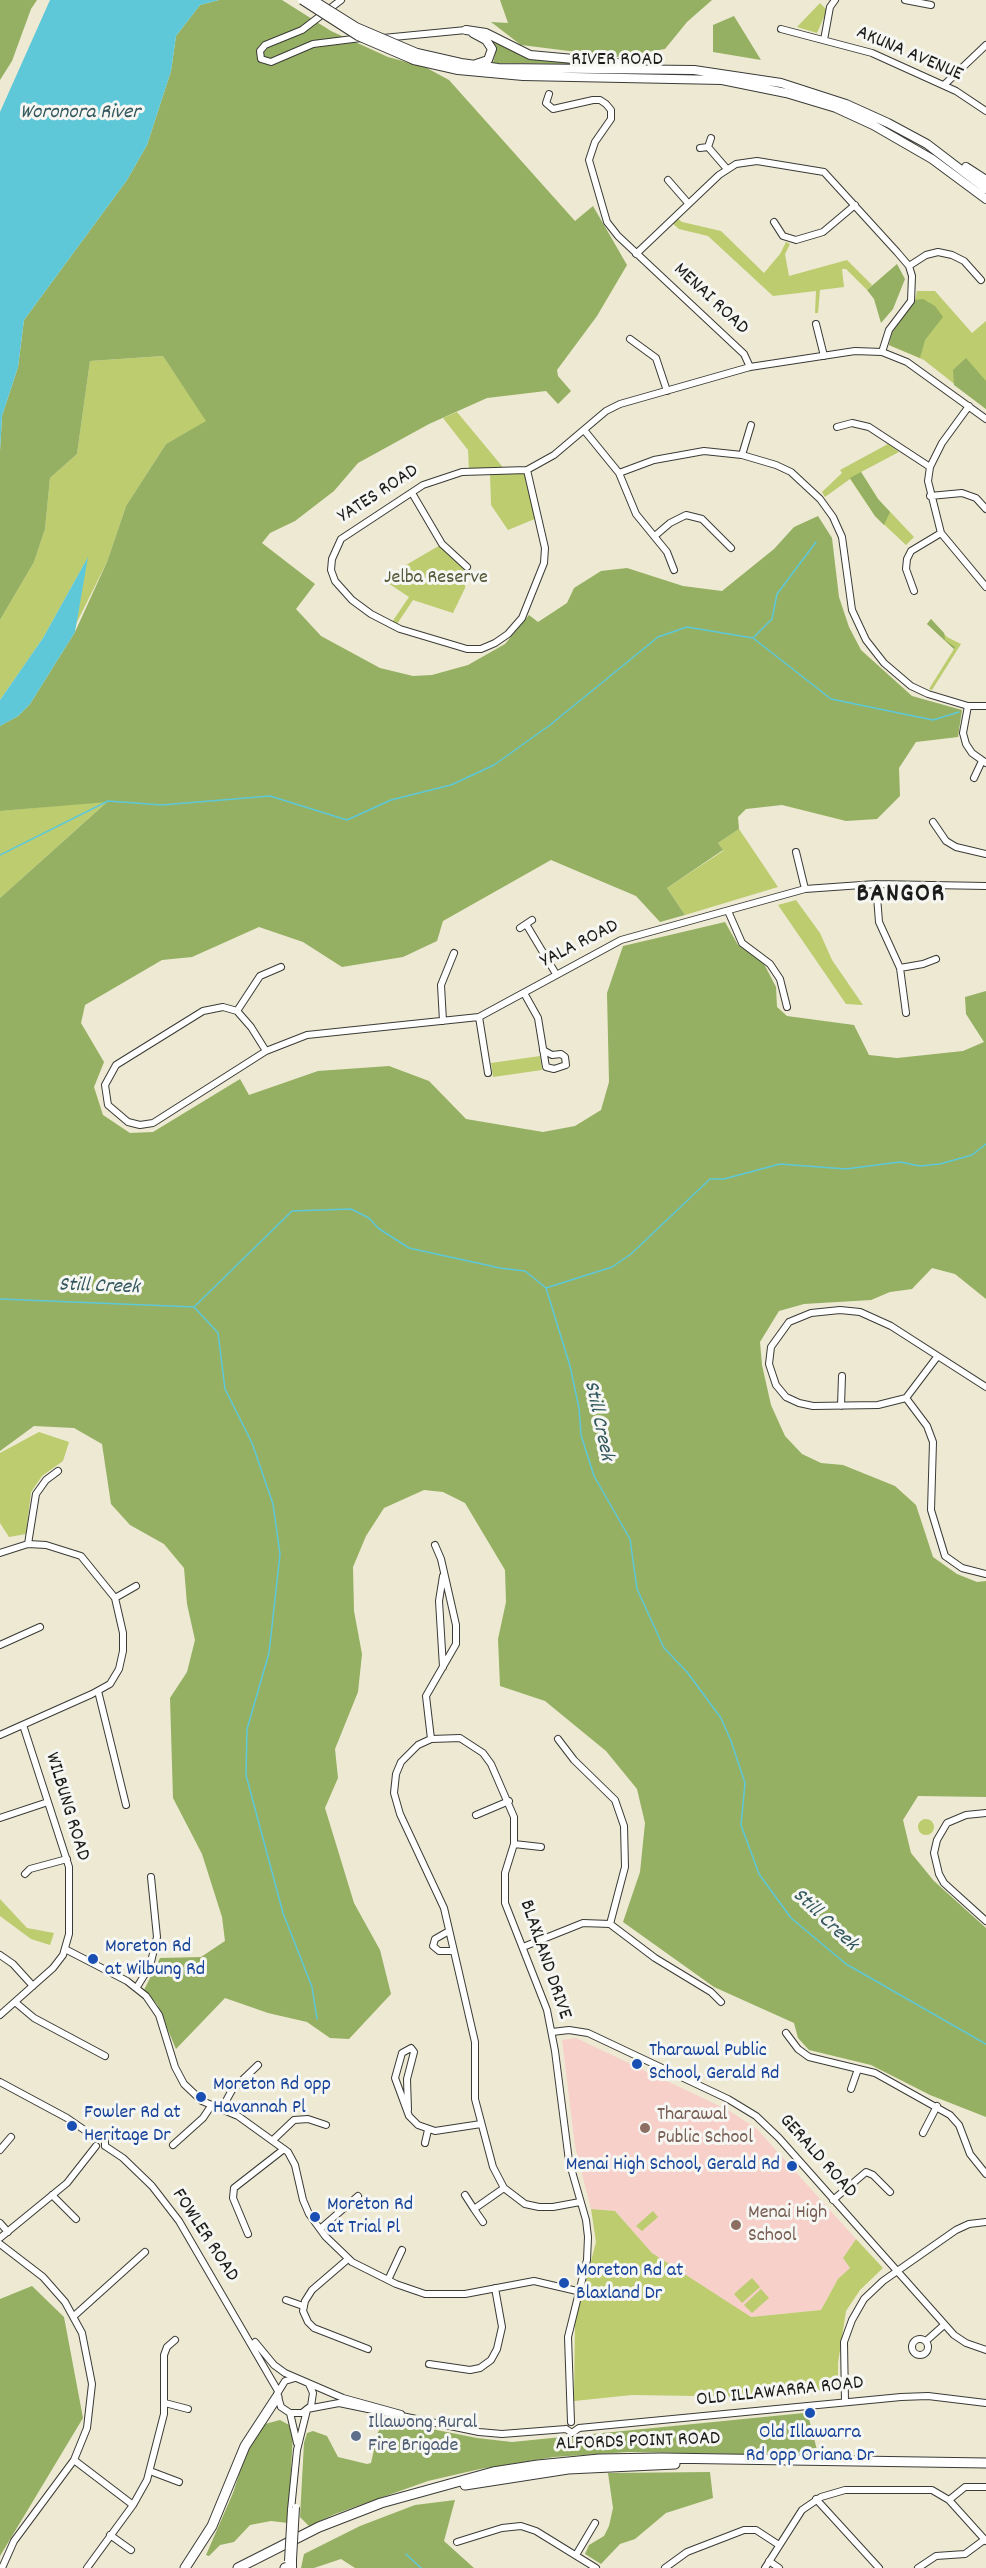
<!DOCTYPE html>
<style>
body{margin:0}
canvas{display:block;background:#ede9d2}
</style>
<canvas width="986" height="2568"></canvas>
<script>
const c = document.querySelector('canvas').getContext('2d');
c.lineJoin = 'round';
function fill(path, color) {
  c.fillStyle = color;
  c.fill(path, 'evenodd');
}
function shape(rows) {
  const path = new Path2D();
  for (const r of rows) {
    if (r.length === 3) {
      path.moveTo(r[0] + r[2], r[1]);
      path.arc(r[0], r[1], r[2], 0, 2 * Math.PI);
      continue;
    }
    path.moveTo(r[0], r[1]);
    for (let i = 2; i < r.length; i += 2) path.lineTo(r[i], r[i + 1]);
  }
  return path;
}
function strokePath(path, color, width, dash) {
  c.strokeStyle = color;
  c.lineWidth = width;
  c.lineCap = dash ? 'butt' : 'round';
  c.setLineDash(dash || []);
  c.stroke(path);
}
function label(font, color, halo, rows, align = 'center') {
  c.font = font + ' Dekko,sans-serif';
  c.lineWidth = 6;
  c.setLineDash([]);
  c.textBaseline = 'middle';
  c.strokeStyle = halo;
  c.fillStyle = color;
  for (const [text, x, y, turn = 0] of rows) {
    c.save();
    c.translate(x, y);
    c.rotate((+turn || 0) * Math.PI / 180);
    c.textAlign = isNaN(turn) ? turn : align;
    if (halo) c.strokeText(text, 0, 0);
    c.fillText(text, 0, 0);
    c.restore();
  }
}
fill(shape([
 [576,2038,728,2110,757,2129,856,2239,843,2258,850,2268,838,2279,821,2310,750,2317,652,2253,615,2211,591,2209,575,2146,562,2040]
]), '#f7d0c9');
fill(shape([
 [820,3,827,10,817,33,797,27],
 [677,218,682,222,721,231,764,273,780,254,786,242,790,244,785,254,789,276,847,260,872,285,867,290,846,269,842,269,844,287,820,290,818,313,815,313,816,291,773,296,708,236,679,229,672,223],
 [917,291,935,291,972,333,986,321,986,409,924,360,889,345,892,333,915,300],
 [163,356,207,421,166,444,126,506,107,562,76,624,87,559,43,638,0,700,0,620,34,562,45,529,50,478,77,454,90,361],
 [457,412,506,471,527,470,537,518,508,530,491,505,490,472,469,471,468,450,443,418],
 [888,444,899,452,861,472,878,499,914,537,906,545,875,516,850,479,825,497,822,492,842,473,840,470],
 [442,544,467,567,465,588,453,613,413,600,395,627,390,625,409,597,382,579],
 [931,619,947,637,961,644,932,690,929,689,954,649,927,624],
 [108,801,0,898,0,811],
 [739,829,778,887,685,915,667,888,723,851,718,843],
 [796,900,820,933,832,960,863,1005,846,1004,778,905],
 [540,1056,542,1070,493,1077,491,1063],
 [39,1432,69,1442,63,1461,42,1476,31,1492,26,1534,9,1537,0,1523,0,1453],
 [926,1827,8],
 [0,1899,27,1928,54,1933,50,1945,31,1939,0,1916],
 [591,2209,615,2211,652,2253,751,2317,821,2310,838,2279,850,2268,843,2258,856,2239,883,2268,860,2290,846,2311,838,2363,838,2388,759,2397,632,2395,574,2401,575,2323,596,2242],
 [653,2211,658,2217,642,2231,636,2226],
 [752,2278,760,2287,742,2303,734,2294],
 [761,2289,769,2298,752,2313,744,2305]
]), '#bccc6f');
fill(shape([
 [0,0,37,0,31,9,12,61,0,80],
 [219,0,282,0,331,31,388,57,425,67,449,80,575,221,593,206,627,265,597,316,557,370,558,376,571,391,558,404,546,391,487,398,429,424,358,463,334,491,295,521,270,533,262,543,315,584,296,609,321,636,380,668,413,676,432,675,468,665,505,644,529,615,538,622,567,603,574,588,601,571,627,568,683,586,722,591,774,549,794,527,818,516,832,538,839,597,849,627,861,650,912,696,962,710,958,737,916,742,899,768,900,796,877,819,846,821,782,805,746,809,738,817,739,829,718,843,723,850,667,888,685,915,660,922,636,896,551,860,443,921,437,941,403,957,342,967,303,942,259,927,192,957,162,960,85,1005,81,1023,104,1062,94,1087,103,1115,130,1133,153,1132,240,1079,249,1095,318,1071,389,1066,429,1081,466,1119,543,1132,575,1126,601,1110,609,1082,607,993,623,946,725,922,738,945,763,962,776,987,777,1007,787,1016,854,1025,869,1055,897,1058,963,1051,984,1042,966,1014,965,997,986,991,986,1299,955,1274,932,1268,912,1289,890,1292,871,1300,804,1304,779,1311,760,1342,762,1365,771,1405,785,1436,802,1454,821,1463,843,1465,895,1486,916,1505,933,1557,957,1574,977,1582,986,1581,986,1797,918,1796,903,1820,911,1853,934,1881,986,1928,986,2117,930,2095,871,2065,809,2050,798,2038,794,2023,714,1987,623,1922,640,1872,645,1823,637,1789,606,1751,545,1701,500,1686,498,1639,506,1602,505,1570,465,1503,443,1492,424,1490,384,1508,366,1536,353,1567,354,1611,362,1654,358,1692,335,1749,338,1778,325,1808,354,1903,380,1950,391,1994,349,2039,330,2038,307,2022,268,2013,225,1998,176,2049,157,2004,144,1990,160,1958,201,1957,225,1941,222,1917,202,1854,173,1798,170,1698,187,1672,195,1640,187,1604,184,1568,164,1544,130,1525,111,1504,102,1444,74,1428,34,1426,0,1451,0,898,107,802,0,811,0,726,18,716,30,704,75,632,107,562,126,506,166,444,206,421,163,356,90,361,77,454,50,478,45,529,34,562,0,620,0,451,2,416,18,367,24,320,127,180,147,145,171,71,176,36,200,5],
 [500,0,712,0,687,22,665,49,617,57,521,45,491,22,508,23],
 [734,16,761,60,713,52,713,25],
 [491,40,514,52,573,64,493,63,496,51],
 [897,264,905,279,893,309,881,323,874,299,867,290],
 [923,299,935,306,943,317,925,340,920,358,889,345,892,333,915,300],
 [966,358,986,381,986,409,954,385,953,370],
 [861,472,878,499,890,512,884,525,875,516,850,478],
 [931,619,944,633,945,640,955,647,954,649,927,624],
 [32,2286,64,2317,83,2418,0,2556,0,2299],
 [804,2413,808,2415,817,2450,844,2453,845,2456,628,2452,554,2457,480,2469,428,2481,335,2514,309,2526,300,2517,304,2443,307,2433,313,2431,327,2436,338,2457,367,2464,371,2463,378,2432,386,2420,477,2438,512,2442],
 [280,2420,291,2426,293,2435,288,2523,271,2521,250,2525,234,2542,220,2545,209,2556,206,2555,233,2493,249,2444,265,2424],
 [710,2472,713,2498,666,2513,635,2539,620,2544,601,2564,585,2554,589,2545,604,2536,609,2526,613,2508,608,2473],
 [455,2500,444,2541,474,2568,355,2568,341,2559,314,2568,301,2568,304,2554,360,2526,415,2505]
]), '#95b062');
fill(shape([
 [50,0,219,0,200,5,176,36,171,71,147,145,127,180,24,320,18,367,2,416,0,451,0,112],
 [88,557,75,632,30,704,18,716,0,726,0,700,43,638]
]), '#5ec8d9');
strokePath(shape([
 [754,637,772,619,777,594,816,542],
 [0,855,108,801,162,805,270,796,347,820,391,800,451,785,494,765,550,725,658,637,687,627,753,638,831,699,933,720,959,712],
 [546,1288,612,1267,631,1254,710,1179,724,1179,780,1164,846,1169,900,1162,920,1166,940,1164,972,1155,986,1144],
 [0,1299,194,1307,292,1211,351,1209,369,1218,378,1228,409,1248,500,1268,525,1271,546,1288,570,1366,579,1408,581,1435,594,1476,630,1539,637,1589,664,1648,687,1672,721,1718,731,1741,745,1783,741,1825,759,1874,791,1918,846,1964,986,2044],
 [195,1308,218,1333,225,1389,252,1443,273,1504,280,1554,269,1653,247,1729,246,1775,283,1913,312,1987,317,2019],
 [406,2554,421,2568]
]), '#5ec8d9', 1.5);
const minor = shape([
 [341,0,302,30,265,45,260,51,261,59,271,62,313,44,361,38],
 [905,0,931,5],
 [781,29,872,53,956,91,986,111],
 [383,38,466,30],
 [824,40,830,7,835,0],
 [944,85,986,45],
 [549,94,546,103,553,109,593,100,600,100,606,104,611,110,611,119,595,142,589,160,607,222,618,236,744,354,750,367],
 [708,147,727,169],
 [700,148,708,147,711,138],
 [668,180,688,203],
 [774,222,783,236,796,240,823,232,855,205],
 [636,254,719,175,736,164,757,161,824,172,897,252,909,266,912,276,911,301,889,330,882,352],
 [909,266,926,255,938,252,952,255,964,261,981,280],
 [816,324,824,356],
 [630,339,656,358,667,391],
 [969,406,942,443,930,467,928,481,941,533,986,587],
 [837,427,852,423,869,427,930,467],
 [584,430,619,473,636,514,667,552,674,570],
 [742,455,751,425],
 [527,470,545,548,544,563,522,618,508,634,495,643,481,649,467,649,400,629,371,614,352,600,335,581,331,570,332,559,341,539,423,485,462,472,527,470,554,455,606,411,620,404,750,367,855,351,882,352,907,362,986,419],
 [619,473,654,460,704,451,742,455,776,465,791,472,820,499,833,517,842,537,852,610,866,640,884,663,911,686,928,694,968,706,986,706],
 [412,493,442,544,467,567],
 [930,496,962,493,976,498,986,509],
 [656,535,670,523,686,515,702,519,731,548],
 [914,591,906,569,907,559,911,551,941,533],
 [968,706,963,733,966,744,972,753,986,763],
 [974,778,982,761],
 [933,822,946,841,956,847,986,854],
 [796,852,805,889],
 [876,884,879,922,900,968,906,1013],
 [728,911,742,943,770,964,780,979,787,1007],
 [526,924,556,974],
 [520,928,532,920],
 [900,968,923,964,936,959],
 [524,993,538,1018,546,1067,554,1069,566,1065,565,1057,561,1054,552,1055,543,1050],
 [237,1011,260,976,281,967],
 [479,1017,488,1073],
 [443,1021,441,985,454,953],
 [266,1051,251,1027,237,1011,223,1007,203,1011,116,1065,105,1085,108,1105,128,1122,140,1125,153,1123,266,1051,307,1035,479,1017,621,940,805,889,876,884,986,886],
 [937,1357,906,1398,878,1405,813,1406,799,1403,786,1397,776,1385,769,1364,771,1347,789,1322,811,1313,840,1310,860,1312,891,1326,986,1387],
 [906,1398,927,1426,933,1442,931,1510,945,1556,962,1568,986,1574],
 [841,1406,842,1376],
 [28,1544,36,1494,46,1480,58,1471],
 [0,1553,28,1544,46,1545,81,1556,115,1598,123,1633,123,1651,119,1669,110,1684,92,1694,0,1735],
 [115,1598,136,1586],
 [0,1645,40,1627],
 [443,1667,439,1601,443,1576],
 [98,1691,126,1805],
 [431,1739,426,1696,456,1644,456,1625,441,1559,435,1545],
 [558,1739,574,1760,615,1800,624,1826,625,1867,610,1924],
 [986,1813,966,1815,947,1823,937,1840,934,1853,939,1874,944,1883,986,1921],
 [476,1815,509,1801],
 [0,1818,48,1802],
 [514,1844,541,1847],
 [25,1874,30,1869,67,1859],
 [449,1931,435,1939,433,1946,439,1951,454,1951],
 [523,1947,583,1923,610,1924,655,1958,711,1992,721,2002],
 [65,1949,127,1981,146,1996,159,2015,175,2067,184,2084,202,2101,238,2116,288,2152,295,2165,303,2200,309,2214,325,2236,352,2262,396,2284,425,2294,465,2294,534,2281,577,2291],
 [0,1955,13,1964,33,1986],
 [137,1987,150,1966,157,1937,151,1877],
 [15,2002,34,2018,105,2056],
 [0,2015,53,1968,63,1955,69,1934,69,1867,23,1725],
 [552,2032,569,2030,588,2033,728,2099,756,2116,779,2138,954,2335,966,2343,986,2350],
 [786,2033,798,2049,809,2057,875,2073,950,2115,959,2125,970,2154,986,2174],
 [0,2082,67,2118,96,2138],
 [851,2089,858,2069],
 [221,2110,232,2090,258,2065],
 [408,2110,407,2079,414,2052,411,2048,402,2053,395,2078,409,2116,418,2125,435,2131,481,2124],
 [923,2133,937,2106],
 [96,2138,105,2139,105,2146],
 [273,2140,294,2120,308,2119,326,2125],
 [425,2143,428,2130],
 [173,2145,203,2118,211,2106],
 [105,2146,123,2158,152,2186,179,2221,278,2391],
 [0,2150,11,2137],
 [52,2195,76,2219],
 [465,2195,474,2209],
 [833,2200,866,2172,873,2175,890,2192],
 [483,2222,474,2209,504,2188],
 [0,2223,8,2232],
 [320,2229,358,2196],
 [248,2234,233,2198,234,2188,284,2149],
 [0,2238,67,2183,96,2146],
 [0,2244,43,2277,65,2302,82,2333,92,2384,87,2428,74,2460,14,2541,2,2568],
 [348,2259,312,2290,305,2301,303,2311,308,2322,314,2328,368,2349],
 [388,2280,402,2250],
 [286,2300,303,2306],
 [74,2316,145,2252],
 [920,2347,8],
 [926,2341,944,2325],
 [255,2342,274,2365,285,2373,343,2398,401,2414],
 [429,2364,470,2370,480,2368,491,2360,497,2349,502,2327,495,2288],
 [295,2378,285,2381,277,2394,281,2407,290,2413,302,2413,311,2406,313,2393,309,2384],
 [845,2402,844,2342,852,2320,864,2299,883,2281,956,2230,969,2224,986,2222],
 [165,2403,188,2409],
 [307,2409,339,2403,479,2432,502,2434,566,2429],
 [290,2413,297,2443],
 [571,2422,568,2337,587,2260,588,2237,586,2220,569,2161,555,2051,547,2010,505,1903,505,1873,514,1844,514,1817,491,1764,483,1753,460,1738,431,1739,418,1745,401,1762,396,1774,394,1793,400,1814,444,1908,475,2042,475,2099,493,2167,504,2188,525,2204,539,2207,553,2207,580,2202],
 [566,2429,572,2433,579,2428,901,2397,928,2396,986,2403],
 [74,2460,133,2505],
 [150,2471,179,2482],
 [816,2499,879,2568],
 [949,2500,965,2487,986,2487],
 [291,2510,297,2450,307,2410],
 [110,2535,131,2550],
 [457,2542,502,2528,521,2526,536,2531,596,2568],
 [576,2555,595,2523],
 [769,2561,779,2568],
 [87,2568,133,2505,147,2480,164,2414,164,2355,167,2347,175,2340],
 [293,2568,293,2559],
 [665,2568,687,2552,744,2530,756,2530,779,2545],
 [765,2568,802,2510,821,2497,845,2490,932,2490,949,2500,986,2541],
 [918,2568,936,2556,965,2554,984,2540]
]);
const major = shape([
 [466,30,486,33,530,55,639,65],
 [473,33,486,40,492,49,488,60,476,64],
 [417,53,461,63,498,68,694,70,781,83,846,104,888,123,927,144,986,189],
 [414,60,458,70,523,76,722,80,786,93,836,108,873,125,932,159,986,199],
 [966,167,986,180]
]);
const highway = shape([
 [465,2485,568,2469,675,2464],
 [185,2568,212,2526,245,2446,277,2397],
 [238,2568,319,2527,381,2503,493,2472,538,2465,599,2459,662,2458,986,2463],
 [285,2568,288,2567]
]);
strokePath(minor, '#3b3b37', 8);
strokePath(major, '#3b3b37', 10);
strokePath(highway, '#3b3b37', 11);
strokePath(minor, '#fff', 6);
strokePath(major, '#fff', 8);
strokePath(highway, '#fff', 9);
const minorBridge = shape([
 [293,2559,296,2507],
 [288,2561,291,2510]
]);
const majorBridge = shape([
 [302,0,358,36,414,60],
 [313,0,356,27,417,53]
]);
strokePath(minorBridge, '#3b3b37', 8, []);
strokePath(majorBridge, '#3b3b37', 10, []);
strokePath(minorBridge, '#fff', 6);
strokePath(majorBridge, '#fff', 8);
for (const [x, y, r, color] of [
 [93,1959,6,"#1a4fb4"],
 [637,2064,6,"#1a4fb4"],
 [201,2097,6,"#1a4fb4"],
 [72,2126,6,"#1a4fb4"],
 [645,2128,6,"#8d6e63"],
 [792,2166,6,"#1a4fb4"],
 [315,2217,6,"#1a4fb4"],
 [736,2225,6,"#8d6e63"],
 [564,2283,6,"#1a4fb4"],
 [810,2413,6,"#1a4fb4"],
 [356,2436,6,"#5c6f8a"]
]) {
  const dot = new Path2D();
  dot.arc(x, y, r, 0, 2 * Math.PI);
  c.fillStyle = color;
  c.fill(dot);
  strokePath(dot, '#f6f6f2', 2);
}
label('20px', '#1c1c1c', '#f6f6f2', [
 ["AKUNA AVENUE",909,55,23],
 ["RIVER ROAD",617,61],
 ["MENAI ROAD",710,300,43],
 ["YATES ROAD",379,495,-33],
 ["YALA ROAD",580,945,-27],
 ["WILBUNG ROAD",66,1807,73],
 ["BLAXLAND DRIVE",544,1960,71],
 ["GERALD ROAD",817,2157,48],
 ["FOWLER ROAD",204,2236,57],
 ["OLD ILLAWARRA ROAD",780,2393,-6],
 ["ALFORDS POINT ROAD",638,2443,-2]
]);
label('20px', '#545a39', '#f6f6f2', [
 ["Jelba Reserve",436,579]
]);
label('20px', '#164399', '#f6f6f2', [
 ["Moreton Rd",105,1948],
 ["at Wilbung Rd",105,1971],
 ["Tharawal Public",649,2052],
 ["School, Gerald Rd",649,2075],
 ["Moreton Rd opp",213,2086],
 ["Havannah Pl",213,2109],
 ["Fowler Rd at",84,2114],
 ["Heritage Dr",84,2137],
 ["Menai High School, Gerald Rd",780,2166,"right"],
 ["Moreton Rd",327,2206],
 ["at Trial Pl",327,2229],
 ["Moreton Rd at",576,2272],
 ["Blaxland Dr",576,2295],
 ["Old Illawarra",810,2434,"center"],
 ["Rd opp Oriana Dr",810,2457,"center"]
], 'left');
label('20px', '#785e54', '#f6f6f2', [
 ["Tharawal",657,2116],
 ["Public School",657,2139],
 ["Menai High",748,2214],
 ["School",748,2237]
], 'left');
label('20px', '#4e5e75', '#f6f6f2', [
 ["Illawong Rural",368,2424],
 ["Fire Brigade",368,2447]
], 'left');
label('italic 21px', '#33585e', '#f6f6f2', [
 ["Woronora River",80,114],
 ["Still Creek",99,1288,2],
 ["Still Creek",597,1421,78],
 ["Still Creek",824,1921,43]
]);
c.letterSpacing = '1.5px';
label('bold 26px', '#1c1c1c', '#f6f6f2', [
 ["BANGOR",901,896]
]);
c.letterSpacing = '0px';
</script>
